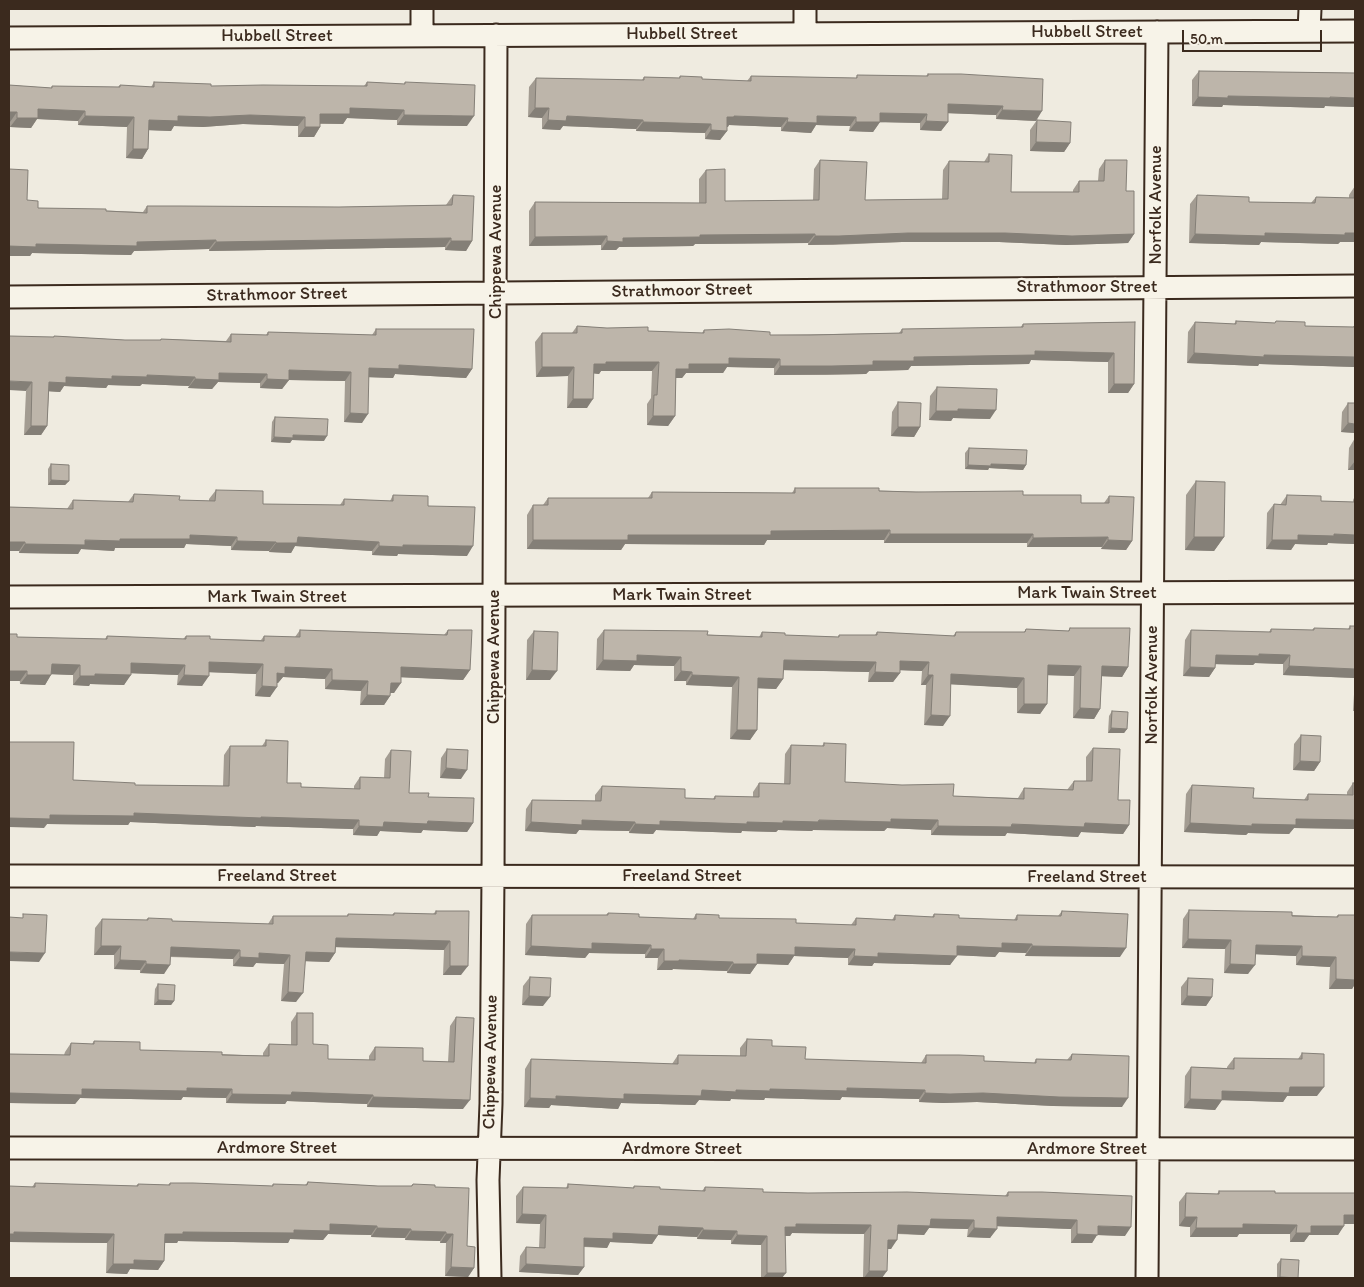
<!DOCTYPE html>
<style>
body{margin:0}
#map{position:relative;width:1364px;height:1287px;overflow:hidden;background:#efebe0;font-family:Itim,sans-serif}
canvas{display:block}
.frame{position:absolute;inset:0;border:10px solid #3b2a1e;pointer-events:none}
.scale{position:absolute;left:1182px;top:30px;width:140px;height:22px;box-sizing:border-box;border:2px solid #3b2a1e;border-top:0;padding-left:6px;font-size:15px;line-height:18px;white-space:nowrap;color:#3b2a1e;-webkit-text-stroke:4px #f7f3e8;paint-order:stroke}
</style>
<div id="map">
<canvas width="1364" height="1287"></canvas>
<div class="frame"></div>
<div class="scale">50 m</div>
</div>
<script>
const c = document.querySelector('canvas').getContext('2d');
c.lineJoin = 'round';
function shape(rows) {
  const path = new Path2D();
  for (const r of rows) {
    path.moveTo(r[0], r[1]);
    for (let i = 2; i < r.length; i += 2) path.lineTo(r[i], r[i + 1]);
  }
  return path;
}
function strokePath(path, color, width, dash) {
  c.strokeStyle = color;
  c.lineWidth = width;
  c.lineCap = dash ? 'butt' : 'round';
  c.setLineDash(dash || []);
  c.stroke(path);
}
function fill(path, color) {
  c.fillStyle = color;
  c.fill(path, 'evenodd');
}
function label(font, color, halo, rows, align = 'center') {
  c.font = font + ' Itim,sans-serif';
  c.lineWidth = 4.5;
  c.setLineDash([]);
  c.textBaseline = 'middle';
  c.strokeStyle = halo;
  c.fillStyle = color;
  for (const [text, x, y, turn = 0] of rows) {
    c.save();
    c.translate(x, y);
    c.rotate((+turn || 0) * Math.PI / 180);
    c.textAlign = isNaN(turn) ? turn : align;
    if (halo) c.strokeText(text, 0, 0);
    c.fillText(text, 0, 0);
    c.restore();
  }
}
const minor = shape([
 [422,9,422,35],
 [805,9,805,33],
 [1309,31,1310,9],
 [9,38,1355,31],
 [9,297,1355,286],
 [9,597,1355,592],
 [9,876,1355,877],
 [9,1148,1355,1149],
 [490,1278,488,1180,491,1104,493,876,496,35],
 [1147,1278,1157,32]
]);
strokePath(minor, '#3b2a1e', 25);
strokePath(minor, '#f7f3e8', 21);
fill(shape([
 [1199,71,1355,73,1355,107,1325,106,1324,108,1223,105,1222,107,1192,106,1192,80],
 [928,74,1036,121,996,119,996,115,948,113,948,122,941,131,920,130,920,123,880,122,873,132,849,131,850,126,816,125,811,133,781,131,781,127,729,125,727,127,727,131,720,140,705,139,705,133,636,131,636,129,563,126,560,130,542,129,542,118,528,117,529,87,536,78,642,80,644,77,679,78,680,76,702,79,747,81,751,76,856,78,857,75,926,76],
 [154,82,211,86,364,86,367,82,404,84,405,82,467,126,397,125,397,120,347,118,343,124,320,124,320,127,314,137,298,137,298,126,243,124,203,127,174,126,171,131,149,130,148,149,142,159,126,158,127,127,78,125,78,121,37,119,31,128,10,127,10,122,9,122,9,85,51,88,52,86,118,87,120,85,151,87],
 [1037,120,1070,143,1064,152,1030,151,1030,130],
 [989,154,1011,192,1073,192,1073,190,1079,181,1098,181,1099,169,1105,160,1126,191,1134,234,1128,243,1066,245,999,242,902,242,833,245,808,245,808,243,695,244,693,246,619,247,616,250,601,250,601,245,529,246,529,211,535,202,699,203,699,179,706,170,725,201,813,200,814,169,820,160,865,200,942,199,943,170,949,161,984,162],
 [1355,186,1355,242,1340,242,1338,244,1261,242,1259,245,1189,243,1190,204,1197,195,1249,202,1311,203,1316,197,1349,198,1349,195],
 [453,195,472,241,466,251,445,250,445,247,209,251,209,249,134,251,131,255,32,253,30,256,27,200,38,208,143,212,147,206,339,207,446,205],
 [1236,321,1275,323,1276,321,1305,326,1353,327,1355,326,1355,367,1259,364,1258,366,1187,363,1188,332,1195,322,1234,324],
 [1135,322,1134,384,1128,393,1108,393,1108,362,1031,360,1029,364,911,366,908,370,869,371,866,374,826,375,774,375,774,368,727,367,723,373,686,373,682,378,676,378,675,416,668,426,647,425,647,404,651,398,652,371,601,371,599,374,594,373,587,408,567,408,568,376,536,377,535,342,542,333,572,333,577,326,648,331,702,333,704,330,770,335,899,333,902,329,1020,328,1023,324],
 [376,329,472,369,466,378,395,374,393,378,369,377,362,423,344,422,345,381,289,380,282,389,260,388,260,383,218,382,212,389,188,388,189,386,142,384,140,386,108,385,106,388,64,386,60,392,49,391,47,426,41,435,24,435,26,391,54,336,125,340,160,340,161,339,226,341,231,334,266,335,268,332,372,335],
 [937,387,990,419,953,418,951,421,929,420,930,396],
 [898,402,920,427,914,437,891,436,892,412],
 [1348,403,1355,433,1341,432,1342,412],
 [275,417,324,441,292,440,290,443,271,442,272,422],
 [1355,438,1355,470,1348,470,1349,448],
 [969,448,1026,465,1023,470,989,468,988,470,965,469,965,453],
 [51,464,69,481,65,485,48,485,48,469],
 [1196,481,1224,537,1214,551,1185,550,1186,495],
 [795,488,1023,495,1081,503,1104,503,1109,496,1132,541,1126,550,1101,549,1102,547,1027,547,1027,543,884,543,884,540,767,540,764,545,625,544,621,550,527,549,527,515,533,505,543,505,548,498,648,498,652,492,792,493],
 [216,490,263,504,340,505,344,499,390,501,393,495,428,506,467,556,398,554,397,556,372,555,372,551,295,546,291,553,269,552,269,551,231,550,231,546,186,544,184,548,115,548,114,551,81,549,78,554,19,553,19,551,9,551,9,507,67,509,73,500,128,502,134,494,179,500,209,501,209,499],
 [1287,495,1321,501,1353,502,1353,500,1355,496,1355,544,1328,543,1327,545,1295,544,1291,550,1266,549,1267,513,1274,504,1280,505],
 [1350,626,1355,626,1355,711,1353,711,1355,678,1283,675,1283,664,1255,663,1253,665,1215,664,1215,668,1209,677,1183,676,1185,640,1191,630,1269,632,1271,629,1312,630,1314,628,1348,629],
 [1070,628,1128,667,1122,677,1102,676,1100,709,1094,719,1073,718,1074,676,1048,675,1047,704,1040,714,1017,713,1017,688,951,684,943,726,924,725,926,685,921,685,922,671,900,670,900,673,893,682,868,682,869,672,783,670,783,679,776,689,758,688,757,730,750,740,730,739,732,687,686,685,686,681,674,681,674,666,634,665,630,671,596,670,597,639,604,630,759,637,762,632,785,635,838,637,839,635,875,635,877,632,953,636,956,632,1024,632,1026,629,1068,631],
 [300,630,444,635,448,630,470,670,463,680,401,677,394,693,390,693,390,696,384,705,360,705,361,691,325,689,325,679,283,677,278,683,277,683,270,697,255,696,256,674,209,672,202,686,177,685,178,675,131,673,124,685,90,684,89,686,73,685,73,675,51,674,45,685,20,684,17,637,105,639,107,636,183,639,186,636,210,639,261,640,264,636,295,637],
 [534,631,550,680,526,680,527,640],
 [1112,711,1127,729,1124,733,1108,733,1109,716],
 [1301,735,1320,762,1314,771,1293,770,1294,744],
 [266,740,287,783,301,787,354,789,354,786,360,777,384,778,385,759,391,750,409,793,428,797,473,823,467,832,423,830,421,833,380,831,377,836,353,835,353,829,256,826,255,827,130,822,128,825,47,824,44,828,73,780,135,785,223,786,224,755,230,746,262,746],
 [824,743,845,782,953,796,1018,798,1024,788,1067,790,1074,781,1086,781,1086,757,1093,748,1129,825,1123,834,1081,832,1078,837,1007,833,1005,836,931,835,931,830,887,828,884,831,813,830,812,831,778,830,776,832,742,831,741,833,656,830,653,834,629,833,629,831,579,830,576,834,525,831,526,809,532,800,595,801,595,795,602,786,685,798,713,799,715,796,753,797,753,792,759,783,784,784,785,754,791,745,822,746],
 [447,749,461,779,440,778,441,758],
 [1353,783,1355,829,1294,828,1289,834,1248,833,1246,835,1184,832,1186,794,1192,785,1253,798,1304,800,1308,794,1347,795,1347,792],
 [1189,910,1336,917,1338,915,1355,915,1355,984,1352,989,1329,989,1330,967,1296,965,1296,956,1255,954,1248,974,1224,973,1225,949,1182,948,1183,919],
 [436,911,469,911,461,975,443,975,444,950,336,947,335,953,329,962,305,961,296,1002,281,1001,284,964,256,963,253,967,233,966,233,959,170,957,164,974,140,973,140,970,114,969,114,955,94,955,95,928,102,919,146,920,148,918,172,921,268,924,273,916,347,916,348,914,392,915,394,913,433,914],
 [1062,911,1120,957,1025,956,1026,953,999,952,995,957,957,955,950,965,874,963,872,966,848,965,848,958,794,956,788,965,757,964,750,974,727,973,727,971,673,969,672,970,657,970,658,958,645,958,645,954,589,953,585,958,525,955,526,924,532,915,606,915,608,913,639,917,693,919,696,914,719,918,796,923,851,925,856,918,892,920,895,915,932,917,934,914,959,918,1014,920,1017,915,1058,916],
 [530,977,543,1006,522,1005,523,986],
 [1188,978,1212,997,1206,1006,1181,1005,1181,987],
 [158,984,174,1001,171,1005,154,1005,155,989],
 [297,1013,313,1044,328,1059,369,1060,369,1056,375,1047,423,1061,448,1062,450,1026,456,1017,463,1109,367,1107,367,1104,287,1101,285,1104,226,1103,226,1098,183,1097,181,1100,80,1098,75,1104,9,1103,9,1054,64,1055,65,1052,71,1043,92,1044,94,1041,140,1050,263,1056,263,1053,269,1044,291,1045,291,1022],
 [747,1039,772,1046,805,1059,921,1063,926,1055,984,1061,1034,1063,1036,1059,1067,1060,1072,1054,1122,1107,1053,1106,977,1102,943,1103,919,1102,919,1099,842,1097,840,1100,765,1098,764,1100,731,1099,730,1101,699,1100,695,1105,621,1103,618,1109,551,1105,549,1108,524,1107,525,1069,531,1059,672,1064,678,1055,740,1056,740,1048],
 [1302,1053,1317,1096,1287,1096,1283,1102,1222,1100,1215,1110,1184,1108,1185,1076,1191,1067,1227,1068,1227,1067,1234,1058,1298,1059],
 [308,1182,378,1186,411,1186,413,1184,435,1187,467,1246,474,1268,468,1277,445,1276,446,1243,440,1243,440,1241,405,1240,405,1238,371,1237,371,1235,328,1234,323,1240,290,1239,288,1243,178,1241,177,1243,165,1243,164,1261,158,1270,130,1269,127,1274,106,1273,107,1243,9,1242,32,1187,35,1183,136,1186,138,1184,168,1185,170,1183,272,1186,273,1184,305,1185],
 [568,1184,633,1188,634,1186,660,1189,702,1191,705,1187,763,1192,808,1193,1005,1196,1008,1192,1125,1236,1097,1235,1092,1243,1071,1243,1071,1229,997,1226,990,1238,967,1237,968,1229,929,1228,924,1235,897,1234,891,1249,887,1249,882,1278,863,1278,864,1234,792,1233,790,1236,785,1236,782,1278,761,1278,761,1245,731,1244,731,1240,697,1239,697,1237,658,1235,652,1244,610,1242,607,1248,584,1247,584,1267,578,1275,519,1272,520,1256,526,1247,539,1248,540,1224,516,1223,516,1196,523,1187,566,1188],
 [1219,1191,1275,1193,1344,1224,1338,1235,1309,1235,1304,1242,1290,1242,1290,1234,1239,1234,1237,1237,1190,1237,1190,1227,1179,1226,1179,1202,1186,1193,1217,1194],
 [1281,1259,1298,1278,1277,1278,1277,1264]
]), '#a39c92');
fill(shape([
 [1228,96,1355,98,1355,107,1325,106,1324,108,1223,105,1222,107,1192,106,1198,97],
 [948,104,1003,106,996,115,942,113],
 [350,108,404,110,397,120,347,118,343,124,313,123,320,114],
 [535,108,549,108,542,118,528,117],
 [38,109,85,111,78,121,37,119,31,128,10,127,17,118],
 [1002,110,1042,111,1036,121,996,119],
 [9,112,17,112,10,122,9,122],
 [880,113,927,114,920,123,874,122],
 [250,115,305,117,298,126,243,124,203,127,174,126,171,131,143,130,149,120,178,116],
 [404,115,474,116,467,126,397,125],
 [85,116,134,117,127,127,78,125],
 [567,116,643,120,636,129,563,126,560,130,542,129,548,120],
 [734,116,788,118,781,127,729,125,728,127,721,126,727,117],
 [817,116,856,117,850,126,816,125,811,133,781,131,787,122],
 [926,121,948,122,941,131,920,130],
 [643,122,711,124,705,133,636,131],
 [856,122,880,122,873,132,849,131],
 [305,127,320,127,314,137,298,137],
 [711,130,727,131,720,140,705,139],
 [1036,142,1070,143,1064,152,1030,151],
 [133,149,148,149,142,159,126,158],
 [908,233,1005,233,1134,234,1128,243,1066,245,999,242,902,242,808,245,815,236],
 [1265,233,1355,233,1355,242,1340,242,1338,244,1261,242,1259,245,1189,243,1195,234],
 [815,234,808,243,695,244,693,246,619,247,616,250,601,250,607,241,623,238,700,235],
 [607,236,601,245,529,246,535,237],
 [451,238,445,247,209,251,216,242],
 [216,240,209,249,134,251,131,255,32,253,30,256,9,256,9,246,36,244],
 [451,241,472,241,466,251,445,250],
 [1035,351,1114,353,1108,362,1031,360,1029,364,911,366,908,370,869,371,866,374,774,375,780,366,873,361,914,357],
 [1194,353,1355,357,1355,367,1259,364,1258,366,1187,363],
 [729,358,780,359,774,368,727,367,723,373,686,373,682,378,670,378,676,369,689,364],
 [606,362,659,362,652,371,601,371,599,374,588,373,594,364],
 [399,365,472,369,466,378,395,374,393,378,362,377,369,368],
 [542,367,574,367,568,376,536,377],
 [289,370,351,372,345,381,289,380,282,389,260,388,267,379],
 [219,373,267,374,260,383,218,382,212,389,188,388,195,379],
 [147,375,195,377,189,386,142,384,140,386,108,385,106,388,64,386,60,392,43,391,49,382,66,377],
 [9,381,32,382,26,391,9,390],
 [1114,384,1134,384,1128,393,1108,393],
 [573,399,593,399,587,408,567,408],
 [958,409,996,410,990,419,953,418,951,421,929,420,936,411],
 [350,413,368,414,362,423,344,422],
 [653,416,675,416,668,426,647,425],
 [1348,423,1355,424,1355,433,1341,432],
 [31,426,47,426,41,435,24,435],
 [898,427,920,427,914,437,891,436],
 [293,435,327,436,324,441,292,440,290,443,271,442,274,437],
 [1355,461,1355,470,1348,470],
 [991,464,1026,465,1023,470,989,468,988,470,965,469,968,465],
 [51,480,69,481,65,485,48,485],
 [890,530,884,540,767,540,764,545,625,544,621,550,527,549,533,540,628,535,771,531],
 [890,534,1033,534,1027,543,884,543],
 [1334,534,1355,535,1355,544,1328,543,1327,545,1295,544,1291,550,1266,549,1272,540,1298,535],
 [190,535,237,537,231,546,186,544,184,548,115,548,114,551,81,549,78,554,19,553,25,544],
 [298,537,379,542,372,551,295,546,291,553,269,552,276,543],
 [1108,537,1102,547,1027,547,1033,538],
 [1194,537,1224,537,1214,551,1185,550],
 [1108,540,1132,541,1126,550,1101,549],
 [237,541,276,542,269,551,231,550],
 [9,542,25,542,19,551,9,551],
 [403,545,473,546,467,556,398,554,397,556,372,555,379,546],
 [1259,654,1290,655,1283,664,1255,663,1253,665,1209,664,1216,655],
 [637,655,681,657,674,666,634,665,630,671,596,670,603,660],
 [784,660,876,662,869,672,777,670],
 [900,661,929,662,922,671,894,670],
 [209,662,263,664,256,674,203,672],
 [131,663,185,665,178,675,124,673],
 [52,664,80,665,73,675,45,674],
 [1048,665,1081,666,1074,676,1041,675],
 [1102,666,1128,667,1122,677,1095,676],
 [1289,666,1355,669,1355,678,1283,675],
 [285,667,332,669,325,679,283,677,278,683,270,683,277,673],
 [401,667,470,670,463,680,394,677],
 [1190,667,1215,668,1209,677,1183,676],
 [532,670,557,671,550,680,526,680],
 [9,671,27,671,20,681,9,681],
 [681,671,692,672,686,681,674,681],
 [875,672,900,673,893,682,868,682],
 [95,674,131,675,124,685,90,684,89,686,73,685,80,676],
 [951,674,1024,678,1017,688,944,684],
 [27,675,51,675,45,685,20,684],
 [184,675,209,676,202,686,177,685],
 [692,675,739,677,732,687,686,685],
 [928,675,933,675,926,685,921,685],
 [758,678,783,679,776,689,752,688],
 [332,680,368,681,361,691,325,689],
 [391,683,401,683,394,693,384,693],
 [262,686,277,687,270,697,255,696],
 [367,695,390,696,384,705,360,705],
 [1024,704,1047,704,1040,714,1017,713],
 [1080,708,1100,709,1094,719,1073,718],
 [931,715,950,716,943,726,924,725],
 [1111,728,1127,729,1124,733,1108,733],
 [737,730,757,730,750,740,730,739],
 [1300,761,1320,762,1314,771,1293,770],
 [446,768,467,770,461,779,440,778],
 [134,813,261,817,359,820,353,829,256,826,255,827,130,822,128,825,47,824,44,828,9,827,9,818,50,815],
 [891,819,938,820,931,830,887,828,884,831,813,830,812,831,778,830,776,832,742,831,741,833,656,830,653,834,629,833,635,824,660,821,747,822],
 [1296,819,1355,820,1355,829,1294,828,1289,834,1248,833,1246,835,1184,832,1190,823,1252,824],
 [582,820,635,822,629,831,579,830,576,834,525,831,531,822],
 [428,821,473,823,467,832,423,830,421,833,380,831,377,836,353,835,359,826,384,822],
 [1085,823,1129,825,1123,834,1081,832,1078,837,1007,833,1005,836,931,835,938,826],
 [336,938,450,941,444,950,330,947],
 [1188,939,1231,940,1225,949,1182,948],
 [592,943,651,945,645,954,589,953,585,958,525,955,531,946],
 [1002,943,1032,944,1026,953,999,952,995,957,951,955,957,946],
 [1256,945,1302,946,1296,956,1249,954],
 [101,946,121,946,114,955,94,955],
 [1032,946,1126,948,1120,957,1025,956],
 [171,947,240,950,233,959,164,956],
 [795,947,855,949,848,958,794,956,788,965,751,963,757,954],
 [651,949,664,949,658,958,645,958],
 [9,952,45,953,39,962,9,961],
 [306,952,335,953,329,962,299,961],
 [259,953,290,955,284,964,256,963,253,967,233,966,240,957],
 [878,953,957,956,950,965,874,963,872,966,848,965,854,956],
 [1302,956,1336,957,1330,967,1296,965],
 [120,960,146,961,140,970,114,969],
 [679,960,733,962,727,971,673,969,672,970,657,970,664,961],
 [146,964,170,965,164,974,140,973],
 [733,964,757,964,750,974,727,973],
 [1230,964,1255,965,1248,974,1224,973],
 [450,966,468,966,461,975,443,975],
 [1336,979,1355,980,1355,984,1352,989,1329,989],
 [288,992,303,993,296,1002,281,1001],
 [529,996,550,997,543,1006,522,1005],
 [1187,996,1212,997,1206,1006,1181,1005],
 [158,1000,174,1001,171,1005,154,1005],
 [1290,1087,1324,1087,1317,1096,1287,1096,1283,1102,1216,1100,1222,1091],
 [187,1088,232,1089,226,1098,183,1097,181,1100,80,1098,75,1104,9,1103,9,1093,82,1089],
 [847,1088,925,1090,919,1099,842,1097,840,1100,765,1098,764,1100,731,1099,730,1101,699,1100,695,1105,621,1103,618,1109,551,1105,549,1108,524,1107,530,1098,556,1096,624,1094,702,1090],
 [292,1092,373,1095,367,1104,287,1101,285,1104,226,1103,232,1094],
 [925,1093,983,1093,1128,1098,1122,1107,1053,1106,977,1102,943,1103,919,1102],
 [373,1097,470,1100,463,1109,367,1107],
 [1190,1099,1222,1100,1215,1110,1184,1108],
 [522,1214,546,1215,540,1224,516,1223],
 [1344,1215,1355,1215,1355,1224,1338,1224],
 [997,1217,1077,1220,1071,1229,991,1226],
 [1185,1217,1197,1217,1190,1227,1179,1226],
 [931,1219,974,1220,968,1229,929,1228,924,1235,891,1233,898,1225],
 [330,1224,377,1226,371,1235,328,1234,323,1240,290,1239,288,1243,178,1241,177,1243,159,1243,165,1234,183,1232,294,1230],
 [796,1224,871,1225,864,1234,792,1233,790,1236,779,1236,785,1227],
 [1243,1224,1297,1225,1290,1234,1239,1234,1237,1237,1190,1237,1196,1228],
 [659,1226,703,1228,697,1237,658,1235,652,1244,610,1242,607,1248,578,1246,584,1238],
 [1098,1226,1131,1227,1125,1236,1097,1235,1092,1243,1071,1243,1077,1234],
 [1311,1226,1344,1226,1338,1235,1309,1235,1304,1242,1290,1242,1296,1233],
 [377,1228,411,1229,405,1238,371,1237],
 [974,1228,997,1229,990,1238,967,1237],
 [703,1230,737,1231,731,1240,697,1239],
 [411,1231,446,1232,440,1241,405,1240],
 [14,1232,114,1234,107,1243,9,1242,9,1234],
 [446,1234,453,1234,446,1243,440,1243],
 [737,1235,767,1236,761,1245,731,1244],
 [888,1240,897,1240,891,1249,881,1249],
 [134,1260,164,1261,158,1270,130,1269,127,1274,106,1273,113,1264],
 [526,1264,584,1267,578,1275,519,1272],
 [451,1267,474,1268,468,1277,445,1276],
 [869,1271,887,1271,882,1278,864,1278],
 [767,1273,786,1273,782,1278,763,1278]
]), '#847f77');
const building = shape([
 [1199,71,1355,73,1355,98,1330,97,1330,98,1228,96,1228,98,1198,97,1199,71],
 [928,74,961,74,1043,79,1042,111,1002,110,1003,106,948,104,948,122,926,121,927,114,880,113,880,122,856,122,856,117,817,116,817,123,787,122,788,118,734,116,734,117,727,117,727,131,711,130,711,124,643,122,643,120,567,116,566,121,548,120,549,108,535,108,536,78,644,80,644,77,680,78,680,76,702,77,702,79,751,81,751,76,857,78,857,75,928,76,928,74],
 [154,82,211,84,211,86,263,85,367,86,367,82,405,84,405,82,475,85,474,116,404,115,404,110,350,108,350,114,320,114,320,127,305,127,305,117,250,115,210,117,178,116,178,121,149,120,148,149,133,149,134,117,85,116,85,111,38,109,38,118,17,118,17,112,9,112,9,85,52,88,52,86,120,87,120,85,154,87,154,82],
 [1037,120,1071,122,1070,143,1036,142,1037,120],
 [989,154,1012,155,1011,192,1079,192,1079,181,1104,181,1105,160,1127,160,1126,191,1134,191,1134,234,1072,236,1005,233,908,233,839,236,815,236,815,234,700,235,700,237,623,238,623,242,607,241,607,236,535,237,535,202,706,203,706,170,725,169,725,201,819,200,820,160,867,162,865,200,948,199,949,161,989,162,989,154],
 [9,169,28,170,27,200,38,201,38,208,106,209,106,211,147,213,147,206,181,206,339,207,452,205,453,195,474,196,472,241,451,241,451,238,216,242,216,240,137,242,137,246,36,244,36,247,9,246,9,169],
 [1355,186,1355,233,1345,233,1345,235,1265,233,1265,236,1195,234,1197,195,1249,197,1249,202,1315,203,1316,197,1354,198,1355,186],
 [1236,321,1275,323,1276,321,1305,322,1305,326,1354,327,1354,326,1355,326,1355,357,1264,355,1264,357,1194,353,1195,322,1236,324,1236,321],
 [1135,322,1134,384,1114,384,1114,353,1035,351,1035,355,914,357,914,361,873,361,873,365,832,366,780,366,780,359,729,358,729,364,689,364,689,369,676,369,675,416,653,416,654,395,657,395,659,362,606,362,606,364,594,364,593,399,573,399,574,367,542,367,542,333,577,333,577,326,607,328,648,327,648,331,704,333,704,330,729,329,770,332,770,335,810,335,902,333,902,329,1023,327,1023,324,1135,322],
 [376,329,474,329,472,369,399,365,399,369,369,368,368,414,350,413,351,372,289,370,289,380,267,379,267,374,219,373,219,380,195,379,195,377,147,375,147,377,112,376,112,379,66,377,66,383,49,382,47,426,31,426,32,382,9,381,9,336,54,337,54,336,125,340,161,340,161,339,231,342,231,334,268,335,268,332,376,335,376,329],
 [937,387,997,389,996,410,958,409,958,411,936,411,937,387],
 [898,402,921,403,920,427,898,427,898,402],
 [1348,403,1355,403,1355,424,1348,423,1348,403],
 [275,417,328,419,327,436,293,435,293,438,274,437,275,417],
 [969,448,1027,450,1026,465,991,464,991,466,968,465,969,448],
 [51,464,69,465,69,481,51,480,51,464],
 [1196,481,1225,482,1224,537,1194,537,1196,481],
 [795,488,879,488,879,491,916,492,1023,491,1023,495,1081,495,1081,503,1109,503,1109,496,1134,497,1132,541,1108,540,1108,537,1033,538,1033,534,890,534,890,530,771,531,771,535,628,535,628,540,533,540,533,505,548,505,548,498,652,498,652,492,795,493,795,488],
 [216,490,263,491,263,504,344,505,344,499,393,501,393,495,428,496,428,506,475,507,473,546,403,545,403,547,379,546,379,542,298,537,297,543,276,543,276,542,237,541,237,537,190,535,190,539,120,539,120,541,85,540,85,545,25,544,25,542,9,542,9,507,73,509,73,500,133,502,134,494,180,496,179,500,215,501,216,490],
 [1287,495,1321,496,1321,501,1355,502,1355,535,1334,534,1334,536,1298,535,1298,540,1272,540,1274,504,1286,505,1287,495],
 [1350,626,1355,626,1355,669,1289,666,1290,655,1259,654,1259,656,1216,655,1215,668,1190,667,1191,630,1271,632,1271,629,1314,630,1314,628,1350,629,1350,626],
 [1070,628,1130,628,1128,667,1102,666,1100,709,1080,708,1081,666,1048,665,1047,704,1024,704,1024,678,951,674,950,716,931,715,933,675,928,675,929,662,900,661,900,673,875,672,876,662,784,660,783,679,758,678,757,730,737,730,739,677,692,675,692,672,681,671,681,657,637,655,637,661,603,660,604,630,708,631,707,635,762,637,762,632,785,633,785,635,839,637,839,635,877,635,877,632,955,636,956,632,1025,632,1026,629,1069,631,1070,628],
 [300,630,447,635,448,630,472,630,470,670,401,667,401,683,391,683,390,696,367,695,368,681,332,680,332,669,285,667,285,674,277,673,277,687,262,686,263,664,209,662,209,676,184,675,185,665,131,663,131,675,95,674,95,676,80,676,80,665,52,664,51,675,27,675,27,671,9,671,9,634,17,634,17,637,107,639,107,636,186,639,186,636,210,636,210,639,264,641,264,636,300,637,300,630],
 [534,631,558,632,557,671,532,670,534,631],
 [1112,711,1128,712,1127,729,1111,728,1112,711],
 [1301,735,1321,736,1320,762,1300,761,1301,735],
 [266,740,288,741,287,783,301,783,301,787,360,789,360,777,390,778,391,750,411,751,409,793,429,793,428,797,474,798,473,823,428,821,427,824,384,822,383,827,359,826,359,820,261,817,261,818,134,813,134,816,50,815,50,819,9,818,9,742,74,742,73,780,135,783,135,785,229,786,230,746,266,746,266,740],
 [824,743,846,744,845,782,902,785,954,784,953,796,1024,799,1024,788,1073,790,1074,781,1092,781,1093,748,1120,749,1118,800,1130,800,1129,825,1085,823,1084,827,1012,824,1011,827,938,826,938,820,891,819,891,822,819,820,818,822,783,821,783,823,747,822,747,824,660,821,660,825,635,824,635,822,582,820,582,825,531,822,532,800,601,801,602,786,685,789,685,798,715,799,715,796,759,797,759,783,790,784,791,745,824,746,824,743],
 [447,749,468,750,467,770,446,768,447,749],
 [1353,783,1355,783,1355,820,1296,819,1296,825,1252,824,1252,826,1190,823,1192,785,1254,788,1253,798,1308,800,1308,794,1353,795,1353,783],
 [1189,910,1292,912,1292,916,1338,917,1338,915,1355,915,1355,980,1336,979,1336,957,1302,956,1302,946,1256,945,1255,965,1230,964,1231,940,1188,939,1189,910],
 [436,911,469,911,468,966,450,966,450,941,336,938,335,953,306,952,303,993,288,992,290,955,259,953,259,958,240,957,240,950,171,947,170,965,146,964,146,961,120,960,121,946,101,946,102,919,148,920,148,918,172,919,172,921,273,924,273,916,348,916,348,914,394,915,394,913,436,914,436,911],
 [1062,911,1128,914,1126,948,1032,946,1032,944,1002,943,1002,948,957,946,957,956,878,953,878,957,854,956,855,949,795,947,795,955,757,954,757,964,733,964,733,962,679,960,679,961,664,961,664,949,651,949,651,945,592,943,592,949,531,946,532,915,608,915,608,913,639,914,639,917,696,919,696,914,719,915,719,918,796,919,796,923,856,925,856,918,895,920,895,915,934,917,934,914,959,915,959,918,1017,920,1017,915,1061,916,1062,911],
 [23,914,47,915,45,953,9,952,9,917,23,918,23,914],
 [530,977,551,978,550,997,529,996,530,977],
 [1188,978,1213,979,1212,997,1187,996,1188,978],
 [158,984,175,985,174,1001,158,1000,158,984],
 [297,1013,313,1013,313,1044,328,1045,328,1059,375,1060,375,1047,423,1048,423,1061,454,1062,456,1017,474,1018,470,1100,373,1097,373,1095,292,1092,291,1095,232,1094,232,1089,187,1088,187,1091,82,1089,82,1095,9,1093,9,1054,70,1055,71,1043,94,1044,94,1041,140,1042,140,1050,222,1052,222,1055,269,1056,269,1044,297,1045,297,1013],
 [747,1039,772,1040,772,1046,806,1047,805,1059,926,1063,926,1055,959,1055,984,1056,984,1061,1036,1063,1036,1059,1071,1060,1072,1054,1129,1056,1128,1098,1059,1097,983,1093,950,1094,925,1093,925,1090,847,1088,847,1091,770,1089,770,1091,736,1090,736,1092,702,1090,701,1096,624,1094,624,1099,556,1096,556,1099,530,1098,531,1059,678,1064,678,1055,746,1056,747,1039],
 [1302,1053,1324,1054,1324,1087,1290,1087,1289,1093,1222,1091,1222,1100,1190,1099,1191,1067,1234,1069,1234,1058,1302,1059,1302,1053],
 [308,1182,378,1186,412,1186,413,1184,435,1185,435,1187,469,1188,467,1246,475,1247,474,1268,451,1267,453,1234,446,1234,446,1232,411,1231,411,1229,377,1228,377,1226,330,1224,330,1231,294,1230,294,1233,183,1232,183,1234,165,1234,164,1261,134,1260,134,1264,113,1264,114,1234,14,1232,14,1234,9,1234,9,1186,35,1187,35,1183,138,1186,138,1184,170,1185,170,1183,193,1183,273,1186,273,1184,307,1185,308,1182],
 [568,1184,634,1188,634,1186,660,1187,660,1189,705,1191,705,1187,763,1189,763,1192,808,1193,907,1192,1008,1196,1008,1192,1042,1192,1132,1196,1131,1227,1098,1226,1098,1235,1077,1234,1077,1220,997,1217,997,1229,974,1228,974,1220,931,1219,930,1226,898,1225,897,1240,888,1240,887,1271,869,1271,871,1225,796,1224,796,1227,785,1227,786,1273,767,1273,767,1236,737,1235,737,1231,703,1230,703,1228,659,1226,658,1235,613,1233,613,1239,584,1238,584,1267,526,1264,526,1247,545,1248,546,1215,522,1214,523,1187,568,1188,568,1184],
 [1219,1191,1275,1191,1275,1193,1355,1193,1355,1215,1344,1215,1344,1226,1311,1226,1311,1233,1296,1233,1297,1225,1243,1224,1243,1228,1196,1228,1197,1217,1185,1217,1186,1193,1219,1194,1219,1191],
 [1281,1259,1299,1260,1298,1278,1280,1277,1281,1259]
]);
fill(building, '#bdb5aa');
strokePath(building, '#847f77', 1);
label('18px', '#3b2a1e', '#f7f3e8', [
 ["Hubbell Street",1087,32],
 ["Hubbell Street",682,34],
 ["Hubbell Street",277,36],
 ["Norfolk Avenue",1156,205,-90],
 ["Chippewa Avenue",496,252,-90],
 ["Strathmoor Street",1087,287],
 ["Strathmoor Street",682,291,-1],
 ["Strathmoor Street",277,295,-1],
 ["Mark Twain Street",1087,593],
 ["Mark Twain Street",682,595],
 ["Mark Twain Street",277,597],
 ["Chippewa Avenue",494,657,-90],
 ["Norfolk Avenue",1152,685,-90],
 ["Freeland Street",277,876],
 ["Freeland Street",682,876],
 ["Freeland Street",1087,877],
 ["Chippewa Avenue",491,1062,-89],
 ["Ardmore Street",277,1148],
 ["Ardmore Street",682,1149],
 ["Ardmore Street",1087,1149]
]);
</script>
